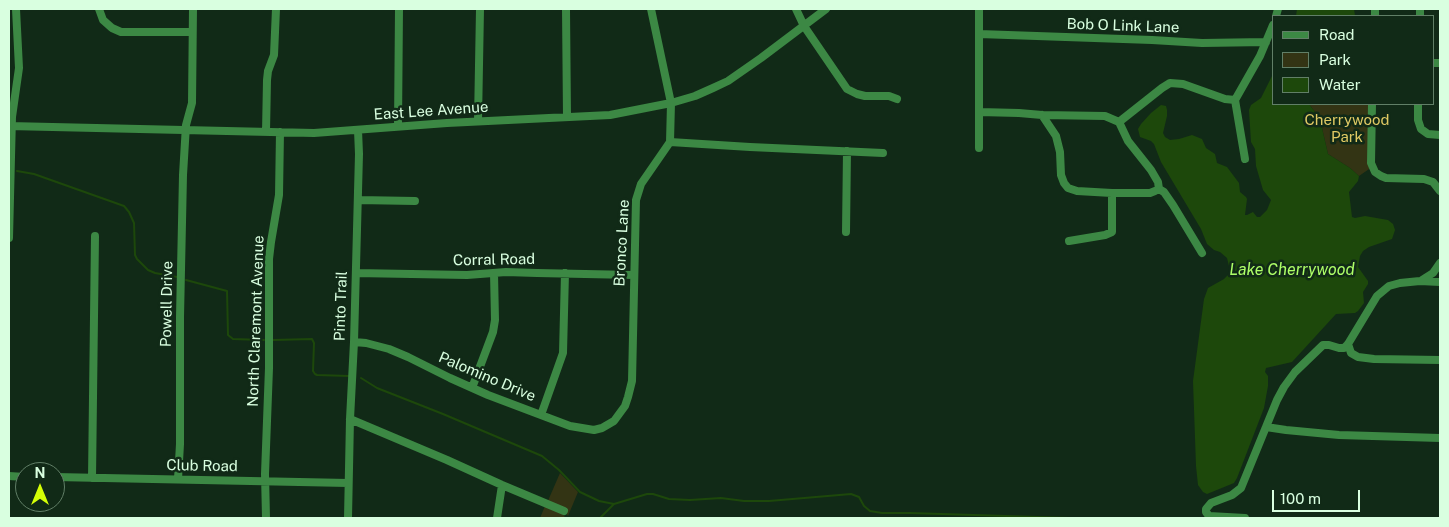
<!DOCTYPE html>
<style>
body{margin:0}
#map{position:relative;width:1449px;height:527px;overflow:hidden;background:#112a17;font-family:"Public Sans",sans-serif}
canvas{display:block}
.frame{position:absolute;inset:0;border:10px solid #d9ffe0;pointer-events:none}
.legend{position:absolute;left:1272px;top:15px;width:162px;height:90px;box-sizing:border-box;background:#112a17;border:1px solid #617f67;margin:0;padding:6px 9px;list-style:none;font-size:15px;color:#d9ffe0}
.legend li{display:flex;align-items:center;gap:10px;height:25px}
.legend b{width:25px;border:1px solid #617f67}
.north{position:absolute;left:15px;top:462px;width:50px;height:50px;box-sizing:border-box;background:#112a17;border:1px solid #617f67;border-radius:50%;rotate:0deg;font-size:14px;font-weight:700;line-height:20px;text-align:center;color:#d9ffe0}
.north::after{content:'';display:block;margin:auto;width:18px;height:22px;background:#d4fe06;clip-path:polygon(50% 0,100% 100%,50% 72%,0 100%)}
.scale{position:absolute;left:1272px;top:490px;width:88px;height:22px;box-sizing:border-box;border:2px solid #d9ffe0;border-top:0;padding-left:6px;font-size:15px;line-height:18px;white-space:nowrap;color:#d9ffe0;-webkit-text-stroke:4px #112a17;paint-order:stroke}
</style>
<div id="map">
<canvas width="1449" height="527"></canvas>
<div class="frame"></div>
<ul class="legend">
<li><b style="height:6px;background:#3c8844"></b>Road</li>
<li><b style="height:14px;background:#333414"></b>Park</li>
<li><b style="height:14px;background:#1d480b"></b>Water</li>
</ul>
<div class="north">N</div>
<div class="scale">100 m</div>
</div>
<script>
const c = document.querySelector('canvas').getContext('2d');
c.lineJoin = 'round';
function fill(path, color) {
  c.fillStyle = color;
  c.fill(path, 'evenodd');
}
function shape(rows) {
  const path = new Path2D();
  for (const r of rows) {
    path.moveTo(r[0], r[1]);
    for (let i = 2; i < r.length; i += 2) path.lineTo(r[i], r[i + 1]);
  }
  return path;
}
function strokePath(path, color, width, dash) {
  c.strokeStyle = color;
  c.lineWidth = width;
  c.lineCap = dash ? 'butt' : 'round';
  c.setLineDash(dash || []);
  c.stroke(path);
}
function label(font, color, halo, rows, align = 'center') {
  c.font = font + ' "Public Sans",sans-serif';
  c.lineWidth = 5;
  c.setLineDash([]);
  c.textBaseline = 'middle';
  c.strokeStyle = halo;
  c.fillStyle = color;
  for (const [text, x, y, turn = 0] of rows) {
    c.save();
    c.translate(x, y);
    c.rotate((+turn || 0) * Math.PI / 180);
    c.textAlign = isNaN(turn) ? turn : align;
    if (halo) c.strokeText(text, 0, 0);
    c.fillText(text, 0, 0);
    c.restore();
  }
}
fill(shape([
 [1309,104,1372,104,1372,167,1359,176,1350,168,1328,154,1322,128,1315,112],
 [560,473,578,492,568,516,564,509,547,503],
 [545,506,563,513,565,518,540,518]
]), '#333414');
fill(shape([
 [1297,9,1354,9,1355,16,1296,16],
 [1273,74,1273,104,1309,104,1315,112,1322,128,1328,154,1350,168,1359,176,1358,181,1349,192,1352,217,1355,218,1365,216,1388,220,1393,224,1395,230,1392,239,1369,247,1363,251,1360,256,1358,267,1368,281,1368,284,1363,292,1364,303,1358,311,1355,313,1336,314,1292,362,1266,368,1265,372,1268,376,1268,386,1264,408,1237,478,1234,483,1207,494,1203,492,1198,485,1196,466,1193,381,1204,299,1208,288,1224,279,1228,275,1229,271,1229,266,1227,258,1220,252,1214,250,1207,244,1201,229,1161,162,1154,144,1151,141,1140,137,1138,129,1141,124,1151,113,1161,105,1166,106,1167,110,1167,116,1163,133,1165,137,1170,140,1179,139,1192,135,1202,139,1206,148,1215,154,1217,163,1227,167,1239,183,1240,192,1246,197,1247,199,1245,215,1247,215,1253,212,1257,217,1260,217,1267,210,1271,200,1263,190,1256,166,1255,149,1251,142,1249,110,1251,105,1261,98]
]), '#1d480b');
strokePath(shape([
 [17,171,34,174,124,206,129,212,134,223,135,255,137,259,148,270,155,273,177,277],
 [186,280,227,291,228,335,233,339,264,340],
 [273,340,312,339,314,343,313,371,315,374,317,375,349,376],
 [361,378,377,388,443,414,542,456,559,470,580,492,599,501,614,504],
 [600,518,614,504,647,494,653,494,669,499,690,500,721,498,744,501,769,501,851,494,859,497,864,506,870,511,882,513,910,513,1070,518]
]), '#1d480b', 2);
strokePath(shape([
 [99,9,103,20,112,28,121,32,192,32],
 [566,9,567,117],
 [796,9,804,26,847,89,857,94,865,96,889,96,897,99],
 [979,9,979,148],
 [1276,16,1278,9],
 [1375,16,1375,9],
 [1420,16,1420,9],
 [979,34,1152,40,1202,43,1266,42],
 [1433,63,1440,63],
 [1235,100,1245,159],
 [1372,104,1371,163,1375,172,1381,176,1386,178,1424,179,1433,182,1440,191],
 [1418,104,1418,120,1421,129,1428,134,1440,135],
 [979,112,1019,113,1042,115,1105,116,1119,122],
 [1042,115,1056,136,1060,152,1061,175,1064,183,1068,188,1077,191,1112,193,1150,193,1155,191,1159,189,1158,182,1151,170,1128,141,1119,122],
 [478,121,480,9],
 [1119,122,1162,88,1170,83,1183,84,1225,99,1235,100,1260,56,1273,25],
 [9,126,314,133,447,123,610,115,671,103,695,96,713,88,728,81,761,58,826,9],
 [398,126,399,9],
 [266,132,267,80,268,71,274,55,276,9],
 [670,142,750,147,883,153],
 [1159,189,1164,192,1173,205,1202,253],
 [358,200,415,201],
 [846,232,847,151],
 [9,238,12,117,19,68,16,9],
 [1069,241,1105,235,1112,232,1112,193],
 [356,273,467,275,506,272,537,273,633,275],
 [1422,280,1433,273,1440,263],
 [354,342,366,343,389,349,408,357,450,378,488,395,570,426,594,430,602,428,614,421,625,406,628,397,632,381,636,200,641,184,670,142,671,103,651,9],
 [1348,344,1351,353,1358,357,1374,359,1440,360],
 [472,388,493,332,495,320,494,273],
 [541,415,563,353,565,273],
 [350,419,447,460,502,485,564,511],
 [1266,427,1286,430,1339,435,1440,438],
 [9,476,25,477],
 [55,477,348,483],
 [92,478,95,236],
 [178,479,180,444,180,317,183,175,186,125,192,103,193,9],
 [266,518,265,474,269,368,269,259,271,242,279,195,280,132],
 [348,518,350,419,354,342,359,154,358,130],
 [497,518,502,485],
 [1245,518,1209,516,1206,512,1206,509,1211,503,1232,495,1241,488,1277,400,1284,387,1295,372,1323,345,1329,345,1339,348,1344,348,1348,344,1377,296,1389,286,1400,283,1420,281,1440,282]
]), '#3c8844', 8);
label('15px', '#d9ffe0', '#112a17', [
 ["Bob O Link Lane",1123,26,2],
 ["East Lee Avenue",431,111,-4],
 ["Bronco Lane",622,243,-87],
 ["Corral Road",494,260,-1],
 ["Powell Drive",167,304,-89],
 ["Pinto Trail",341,306,-88],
 ["North Claremont Avenue",256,321,-88],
 ["Palomino Drive",487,377,23],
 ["Club Road",202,466,1]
]);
label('15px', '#e0ca64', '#112a17', [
 ["Cherrywood",1347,120],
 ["Park",1347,137]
]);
label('italic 16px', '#aeff68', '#112a17', [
 ["Lake Cherrywood",1292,270]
]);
</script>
